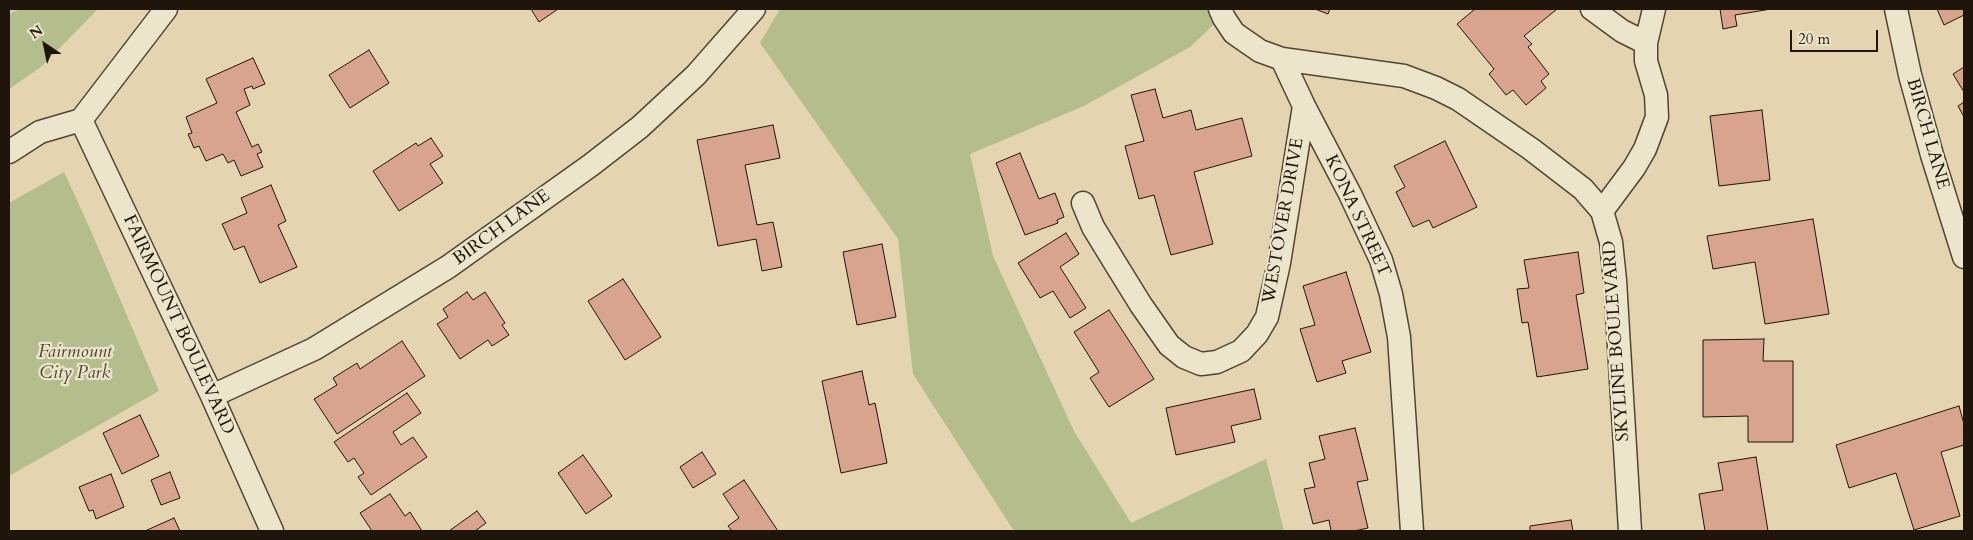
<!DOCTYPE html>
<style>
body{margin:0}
#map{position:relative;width:1973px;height:540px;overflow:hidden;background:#e4d5b0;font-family:Cardo,serif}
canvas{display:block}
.frame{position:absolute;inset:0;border:10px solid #1f150b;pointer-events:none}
.north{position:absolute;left:20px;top:20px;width:50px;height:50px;-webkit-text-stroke:4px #ede4cc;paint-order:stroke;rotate:326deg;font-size:14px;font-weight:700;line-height:20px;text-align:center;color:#1f150b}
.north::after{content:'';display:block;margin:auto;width:18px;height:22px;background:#1f150b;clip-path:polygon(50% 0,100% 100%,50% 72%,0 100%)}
.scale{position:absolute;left:1790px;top:30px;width:88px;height:22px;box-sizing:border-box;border:2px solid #1f150b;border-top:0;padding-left:6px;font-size:15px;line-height:18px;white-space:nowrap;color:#1f150b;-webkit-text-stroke:4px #ede4cc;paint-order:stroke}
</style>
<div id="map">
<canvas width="1973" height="540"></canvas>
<div class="frame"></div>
<div class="north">N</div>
<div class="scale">20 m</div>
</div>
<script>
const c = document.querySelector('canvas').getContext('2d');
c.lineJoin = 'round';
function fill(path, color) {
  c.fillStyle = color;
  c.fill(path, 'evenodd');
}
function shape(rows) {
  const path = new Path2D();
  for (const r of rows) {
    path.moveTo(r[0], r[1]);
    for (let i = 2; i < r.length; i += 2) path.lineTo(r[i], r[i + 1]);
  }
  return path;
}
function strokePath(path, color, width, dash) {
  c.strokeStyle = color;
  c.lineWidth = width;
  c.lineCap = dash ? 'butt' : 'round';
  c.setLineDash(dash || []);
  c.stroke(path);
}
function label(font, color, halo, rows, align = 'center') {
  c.font = font + ' Cardo,serif';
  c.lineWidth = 4.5;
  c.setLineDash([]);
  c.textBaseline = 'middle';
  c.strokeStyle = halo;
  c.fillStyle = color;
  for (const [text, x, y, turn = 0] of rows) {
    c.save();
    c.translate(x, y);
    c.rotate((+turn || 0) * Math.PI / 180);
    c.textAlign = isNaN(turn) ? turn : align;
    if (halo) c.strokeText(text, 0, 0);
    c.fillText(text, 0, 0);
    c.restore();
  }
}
fill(shape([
 [20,9,98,9,41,67,9,89,9,14],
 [780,9,1230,9,1190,47,1084,106,970,154,993,256,1074,431,1131,523,1266,459,1284,531,1014,531,913,374,898,239,760,43],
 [64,172,91,231,159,391,9,476,9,203]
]), '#b4bd8c');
const building = shape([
 [531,9,558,9,539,22,531,9],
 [1315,9,1330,9,1328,14,1315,9],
 [1475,9,1557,9,1524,36,1532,44,1528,47,1549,74,1541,81,1546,88,1526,105,1513,90,1506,95,1489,74,1494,69,1457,24,1475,9],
 [1720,9,1771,9,1735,15,1737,26,1723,29,1720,9],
 [1937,9,1964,9,1964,15,1944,25,1937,9],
 [369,50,389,83,350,108,329,75,369,50],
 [253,58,265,84,253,89,252,86,244,89,250,105,236,112,252,147,258,144,262,152,257,154,263,167,241,176,234,160,228,163,223,154,206,161,199,146,194,148,188,134,192,133,186,117,217,103,206,79,253,58],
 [1964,67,1964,92,1953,74,1964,67],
 [1155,89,1163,118,1191,110,1196,130,1242,118,1252,156,1194,172,1213,244,1171,255,1154,195,1139,199,1125,146,1144,141,1131,95,1155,89],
 [1964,102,1964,117,1958,106,1964,102],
 [1762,110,1770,180,1719,186,1710,116,1762,110],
 [773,125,780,158,745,165,757,225,773,222,782,267,762,271,756,239,718,246,697,140,773,125],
 [431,138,443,156,430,164,443,183,399,211,373,171,416,143,418,146,431,138],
 [1445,141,1477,207,1433,228,1429,220,1413,227,1396,192,1405,187,1394,166,1445,141],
 [1020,153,1039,199,1055,193,1064,217,1057,220,1058,223,1025,235,996,163,1020,153],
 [271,185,286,221,278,225,297,267,260,283,244,246,234,250,222,224,247,213,241,198,271,185],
 [1813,219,1829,314,1765,324,1755,262,1713,269,1707,236,1813,219],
 [1066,233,1079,254,1060,267,1086,308,1070,318,1053,291,1040,298,1018,263,1066,233],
 [882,244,896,317,857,325,843,252,882,244],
 [1578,252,1584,293,1576,295,1588,369,1537,377,1528,322,1522,323,1517,289,1529,288,1524,260,1578,252],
 [1346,272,1371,352,1342,361,1346,373,1317,382,1300,329,1315,325,1303,286,1346,272],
 [623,279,661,337,625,360,588,301,623,279],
 [467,292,473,300,485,292,505,323,502,325,509,335,492,346,488,340,460,359,437,324,448,317,443,309,467,292],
 [1109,310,1154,379,1109,407,1090,378,1099,372,1074,332,1109,310],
 [1764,339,1763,361,1793,361,1793,442,1748,442,1748,416,1703,417,1703,340,1764,339],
 [402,341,425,376,337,434,314,399,337,385,333,378,357,363,360,369,402,341],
 [862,371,869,405,875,403,887,463,841,473,822,381,862,371],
 [1254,389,1261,419,1231,426,1235,442,1176,455,1166,408,1254,389],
 [407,393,421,413,393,432,401,445,413,437,427,457,371,495,358,477,364,473,354,458,348,462,334,442,407,393],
 [1959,406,1964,424,1964,445,1941,452,1960,516,1914,530,1896,473,1849,488,1836,445,1959,406],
 [140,415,159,456,122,474,103,433,140,415],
 [1355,428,1368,480,1357,482,1368,528,1354,531,1331,531,1329,520,1313,524,1304,489,1315,487,1309,463,1325,459,1319,436,1355,428],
 [702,452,716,474,693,488,680,467,702,452],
 [583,455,612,496,586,514,558,473,583,455],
 [1756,457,1768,531,1705,531,1699,494,1723,490,1718,463,1756,457],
 [170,472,180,498,161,505,151,480,170,472],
 [111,474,124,507,96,519,93,510,89,511,79,487,111,474],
 [744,480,778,531,732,531,728,526,739,518,723,494,744,480],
 [390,494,405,516,410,512,422,531,372,531,360,513,390,494],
 [477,511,486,523,475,531,449,531,477,511],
 [174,518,180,531,145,531,174,518],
 [1571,520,1573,531,1530,531,1530,526,1571,520]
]);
fill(building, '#d9a48d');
strokePath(building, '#1f150b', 1);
const minor = shape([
 [1220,9,1224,18,1234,33,1260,51,1282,59,1404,76,1436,88,1458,99,1531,149,1583,189,1602,211,1611,242,1615,280,1630,531],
 [1592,9,1622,31,1646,43],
 [1896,9,1910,75,1932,155,1964,257],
 [1282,59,1304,106,1350,194,1381,260,1391,294,1399,337,1412,531],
 [81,120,212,396,272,531],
 [9,152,40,132,81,120,166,9],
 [1083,203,1093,227,1115,263,1141,305,1169,345,1184,357,1201,364,1217,362,1241,351,1257,334,1267,317,1279,263,1304,106],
 [1602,211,1634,168,1645,149,1657,117,1656,95,1646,61,1646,43,1654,9],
 [212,396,314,349,448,267,591,165,640,127,696,75,754,9]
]);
strokePath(minor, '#504534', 25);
strokePath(minor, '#ede4cc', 22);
label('18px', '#1f150b', '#ede4cc', [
 ["BIRCH LANE",1927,134,74],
 ["KONA STREET",1357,216,65],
 ["WESTOVER DRIVE",1284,221,-80],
 ["BIRCH LANE",502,228,-36],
 ["FAIRMOUNT BOULEVARD",178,325,65],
 ["SKYLINE BOULEVARD",1617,341,-94]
]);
label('italic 18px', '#4c4732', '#ede4cc', [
 ["Fairmount",75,353],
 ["City Park",75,374]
]);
</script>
